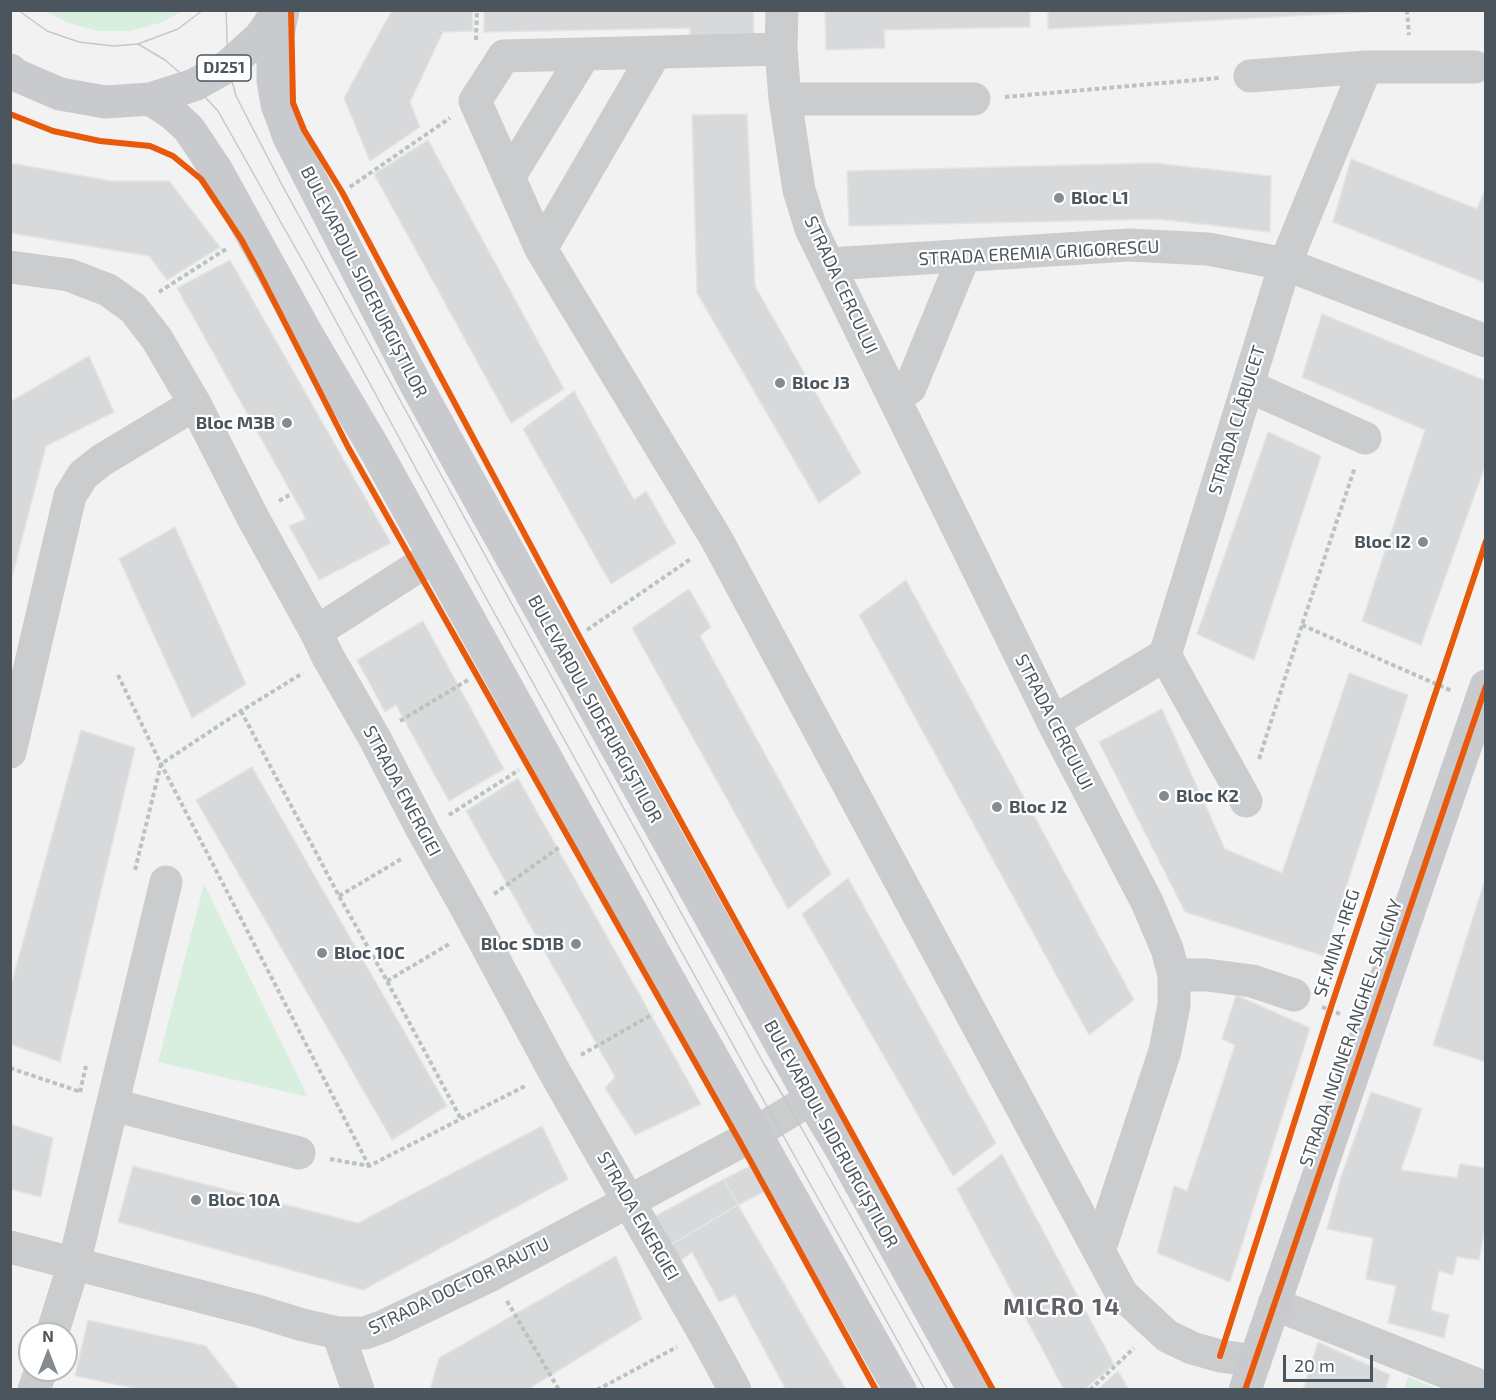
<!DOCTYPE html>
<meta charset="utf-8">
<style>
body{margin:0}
#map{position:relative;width:1496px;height:1400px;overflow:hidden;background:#f2f2f2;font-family:"Exo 2",sans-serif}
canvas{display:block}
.frame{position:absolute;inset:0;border:12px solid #4a555d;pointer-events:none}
.north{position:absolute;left:18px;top:1322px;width:60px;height:60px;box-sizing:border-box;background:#fff;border:2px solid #b7bbbe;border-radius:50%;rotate:0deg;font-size:16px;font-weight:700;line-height:24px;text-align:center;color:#4a555d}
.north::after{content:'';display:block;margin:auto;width:21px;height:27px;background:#858c91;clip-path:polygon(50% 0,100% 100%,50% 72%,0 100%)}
.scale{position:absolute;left:1283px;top:1355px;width:90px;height:27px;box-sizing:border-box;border:3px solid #4a555d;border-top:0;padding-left:8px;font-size:18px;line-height:21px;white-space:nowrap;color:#4a555d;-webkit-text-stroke:4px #fff;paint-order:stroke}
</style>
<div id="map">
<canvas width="1496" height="1400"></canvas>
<div class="frame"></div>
<div class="north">N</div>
<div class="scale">20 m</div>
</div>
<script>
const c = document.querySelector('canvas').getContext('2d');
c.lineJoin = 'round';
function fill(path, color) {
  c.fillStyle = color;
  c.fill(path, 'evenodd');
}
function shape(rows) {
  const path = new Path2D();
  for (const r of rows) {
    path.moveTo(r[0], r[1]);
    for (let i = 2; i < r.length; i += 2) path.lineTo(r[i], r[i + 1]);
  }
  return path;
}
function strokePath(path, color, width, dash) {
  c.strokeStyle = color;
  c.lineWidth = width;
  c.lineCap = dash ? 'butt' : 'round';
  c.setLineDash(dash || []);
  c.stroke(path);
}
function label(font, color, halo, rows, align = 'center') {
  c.font = font + ' "Exo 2",sans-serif';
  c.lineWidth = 4.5;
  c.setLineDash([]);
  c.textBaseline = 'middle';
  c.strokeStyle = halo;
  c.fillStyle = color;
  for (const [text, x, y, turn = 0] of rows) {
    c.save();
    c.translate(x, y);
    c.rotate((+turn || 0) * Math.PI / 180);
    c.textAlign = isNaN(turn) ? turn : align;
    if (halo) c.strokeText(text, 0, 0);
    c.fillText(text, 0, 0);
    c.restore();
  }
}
fill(shape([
 [45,11,183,10,183,11,160,23,130,31,99,31,68,23],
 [204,884,308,1097,158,1062],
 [1408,1377,1438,1389,1404,1389]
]), '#d8efe0');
const building = shape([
 [392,10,472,10,473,31,443,32,410,102,420,127,370,161,344,98,392,10],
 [484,10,753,10,754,41,690,42,690,28,484,32,484,10],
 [825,10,1030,10,1030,27,884,30,885,48,826,50,825,10],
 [1048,10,1367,10,1367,12,1048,29,1048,10],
 [747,114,755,286,861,473,819,503,697,293,692,115,747,114],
 [428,140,564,389,511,423,374,174,428,140],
 [1351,159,1477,209,1486,187,1486,283,1333,222,1351,159],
 [10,163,111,181,169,181,220,247,167,280,149,256,10,233,10,163],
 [1154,163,1271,176,1270,232,1158,219,849,226,847,171,1154,163],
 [230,260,391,543,319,580,289,526,306,519,177,288,230,260],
 [1322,314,1486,381,1486,463,1421,645,1362,621,1425,430,1302,377,1322,314],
 [89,356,114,412,46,446,10,585,10,402,89,356],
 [574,391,634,500,646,491,676,543,611,584,523,429,574,391],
 [1268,432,1321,456,1254,660,1197,634,1268,432],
 [175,527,246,684,192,718,119,559,175,527],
 [906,580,1134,1000,1089,1035,859,615,906,580],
 [689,589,711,627,700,636,831,874,788,909,632,628,689,589],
 [423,621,504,769,449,801,396,705,385,712,357,660,423,621],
 [1349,673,1408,695,1324,956,1185,912,1099,742,1162,709,1225,849,1282,873,1349,673],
 [81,730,135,748,60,1062,10,1044,10,989,81,730],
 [252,767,447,1106,392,1140,196,800,252,767],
 [518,778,701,1104,635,1135,605,1088,615,1077,466,811,518,778],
 [1486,876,1486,1062,1433,1045,1486,876],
 [848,878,996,1143,953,1176,802,914,848,878],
 [1236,995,1310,1028,1230,1282,1157,1253,1174,1186,1187,1191,1235,1045,1222,1039,1236,995],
 [1371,1092,1422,1109,1401,1170,1457,1178,1460,1164,1486,1168,1486,1224,1479,1260,1457,1257,1453,1275,1439,1271,1431,1310,1449,1315,1444,1338,1388,1323,1396,1286,1366,1279,1373,1238,1327,1229,1341,1177,1371,1092],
 [10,1124,53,1138,41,1197,10,1189,10,1124],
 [542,1126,568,1179,363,1290,118,1222,133,1166,358,1223,542,1126],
 [1002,1154,1114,1364,1084,1390,1064,1390,957,1189,1002,1154],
 [750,1166,765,1191,738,1205,724,1179,750,1166],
 [724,1179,738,1205,667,1247,652,1218,724,1179],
 [738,1205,846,1390,786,1390,735,1295,719,1302,692,1252,679,1262,667,1247,738,1205],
 [616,1256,642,1319,527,1390,430,1390,439,1358,616,1256],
 [88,1320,206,1346,240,1390,143,1390,75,1376,88,1320],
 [1318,1342,1390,1375,1385,1390,1303,1390,1318,1342],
 [1118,1371,1129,1390,1097,1390,1118,1371]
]);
fill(building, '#d8d9da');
strokePath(building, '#e3e4e5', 1.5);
strokePath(shape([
 [1407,10,1409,35],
 [476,40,477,10],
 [1005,97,1219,78],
 [350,187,450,118],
 [159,292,226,249],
 [279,501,291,494],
 [1302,625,1452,691],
 [587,630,692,558],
 [118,675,161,764,369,1166],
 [241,711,339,896,387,981,461,1119],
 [400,721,468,680],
 [1259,759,1302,625,1355,467],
 [449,815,519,770],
 [135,870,161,764,241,711,303,673],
 [494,894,561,846],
 [339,896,403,858],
 [387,981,451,943],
 [1322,1007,1340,1014],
 [581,1055,653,1014],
 [10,1068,81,1092],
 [80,1092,86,1066],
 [330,1159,369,1166,527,1085],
 [507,1301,559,1390],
 [597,1390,677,1347],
 [1090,1390,1134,1348]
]), '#b9c4c0', 4, [4.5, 3]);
strokePath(shape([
 [782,10,781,49,785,99,799,190,811,229,1053,722,1147,902,1167,949,1174,975,1174,1005,1165,1051,1099,1251],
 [781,49,504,56,475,101,541,249,717,540,1122,1294,1167,1336,1192,1348,1220,1356,1255,1361],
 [1250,76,1366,67,1475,67],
 [785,99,974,99],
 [509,177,584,55],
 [541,249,655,53],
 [830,264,1129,245,1208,249,1285,264,1486,341],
 [10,267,69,275,108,290,133,308,157,339,195,404,252,516,316,632,328,657,374,737,423,831,468,911,554,1071,704,1333,735,1390],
 [1248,386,1365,438],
 [910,388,964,256],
 [316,632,434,556],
 [1165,655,1246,801],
 [1053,722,1165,655,1285,264,1366,67],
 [10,752,70,496,83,475,102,460,195,404],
 [1174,975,1207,975,1252,981,1294,995],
 [113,1105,299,1153],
 [10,1247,257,1311,303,1325,338,1333,365,1333,384,1326,491,1275,740,1142,811,1099],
 [1274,1304,1486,1388],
 [338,1333,358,1390],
 [52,1334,74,1264,166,882],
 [34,1390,41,1370]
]), '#cacccd', 33);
strokePath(shape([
 [283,10,273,58,273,80,277,104,289,137,415,383,811,1099,840,1147,974,1390],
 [10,70,18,76,60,94,105,102,150,99,194,85,228,66,260,37,279,10],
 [150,99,173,114,189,129,217,171,308,336,373,446,679,998,900,1390],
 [1245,1390,1486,686]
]), '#c8cacd', 33);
strokePath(shape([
 [18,10,47,31,79,42,113,46,138,44,178,29,203,10],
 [226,10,228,66,236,96,281,183,764,1064,792,1111,948,1390],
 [138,44,165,60,194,85,218,111,318,288,480,587,775,1121,925,1390]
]), '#c6c8c8', 1.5);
strokePath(shape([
 [291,10,293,103,304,130,342,192,579,636,993,1390],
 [10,114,53,131,100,141,150,146,173,156,201,179,241,239,259,272,348,447,740,1142,876,1390],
 [1220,1356,1330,1010,1486,541],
 [1245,1390,1486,686]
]), '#e8590c', 6);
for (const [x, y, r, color] of [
 [1059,198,6,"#858c91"],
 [780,383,6,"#858c91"],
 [287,423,6,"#858c91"],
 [1423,542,6,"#858c91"],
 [1164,796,6,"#858c91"],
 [997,807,6,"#858c91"],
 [576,944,6,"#858c91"],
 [322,953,6,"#858c91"],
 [196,1200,6,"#858c91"]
]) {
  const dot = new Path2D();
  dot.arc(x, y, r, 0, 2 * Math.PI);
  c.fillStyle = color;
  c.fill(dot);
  strokePath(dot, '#fff', 2);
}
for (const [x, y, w] of [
 [224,68,54]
]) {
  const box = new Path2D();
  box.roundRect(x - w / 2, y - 13, w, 26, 4.5);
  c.fillStyle = '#fff';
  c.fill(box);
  strokePath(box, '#4a555d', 1.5);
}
label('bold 16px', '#4a555d', null, [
 ["DJ251",224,68]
]);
label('bold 18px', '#4a555d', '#fff', [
 ["Bloc L1",1071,198],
 ["Bloc J3",792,383],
 ["Bloc M3B",275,423,"right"],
 ["Bloc I2",1411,542,"right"],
 ["Bloc K2",1176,796],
 ["Bloc J2",1009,807],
 ["Bloc SD1B",564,944,"right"],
 ["Bloc 10C",334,953],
 ["Bloc 10A",208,1200]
], 'left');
label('18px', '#4a555d', '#fff', [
 ["STRADA EREMIA GRIGORESCU",1039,253,-3],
 ["BULEVARDUL SIDERURGIȘTILOR",364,282,63],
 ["STRADA CERCULUI",841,285,65],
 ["STRADA CLĂBUCET",1237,420,-73],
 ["BULEVARDUL SIDERURGIȘTILOR",595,709,61],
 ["STRADA CERCULUI",1054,722,63],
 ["STRADA ENERGIEI",402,791,62],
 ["SF.MINA-IREG",1337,943,-72],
 ["STRADA INGINER ANGHEL SALIGNY",1351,1033,-71],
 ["BULEVARDUL SIDERURGIȘTILOR",831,1134,61],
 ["STRADA ENERGIEI",638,1216,60],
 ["STRADA DOCTOR RAUTU",459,1286,-26]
]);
c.letterSpacing = '1.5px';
label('bold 24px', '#5e6165', '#fff', [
 ["MICRO 14",1062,1307]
]);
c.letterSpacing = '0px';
</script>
